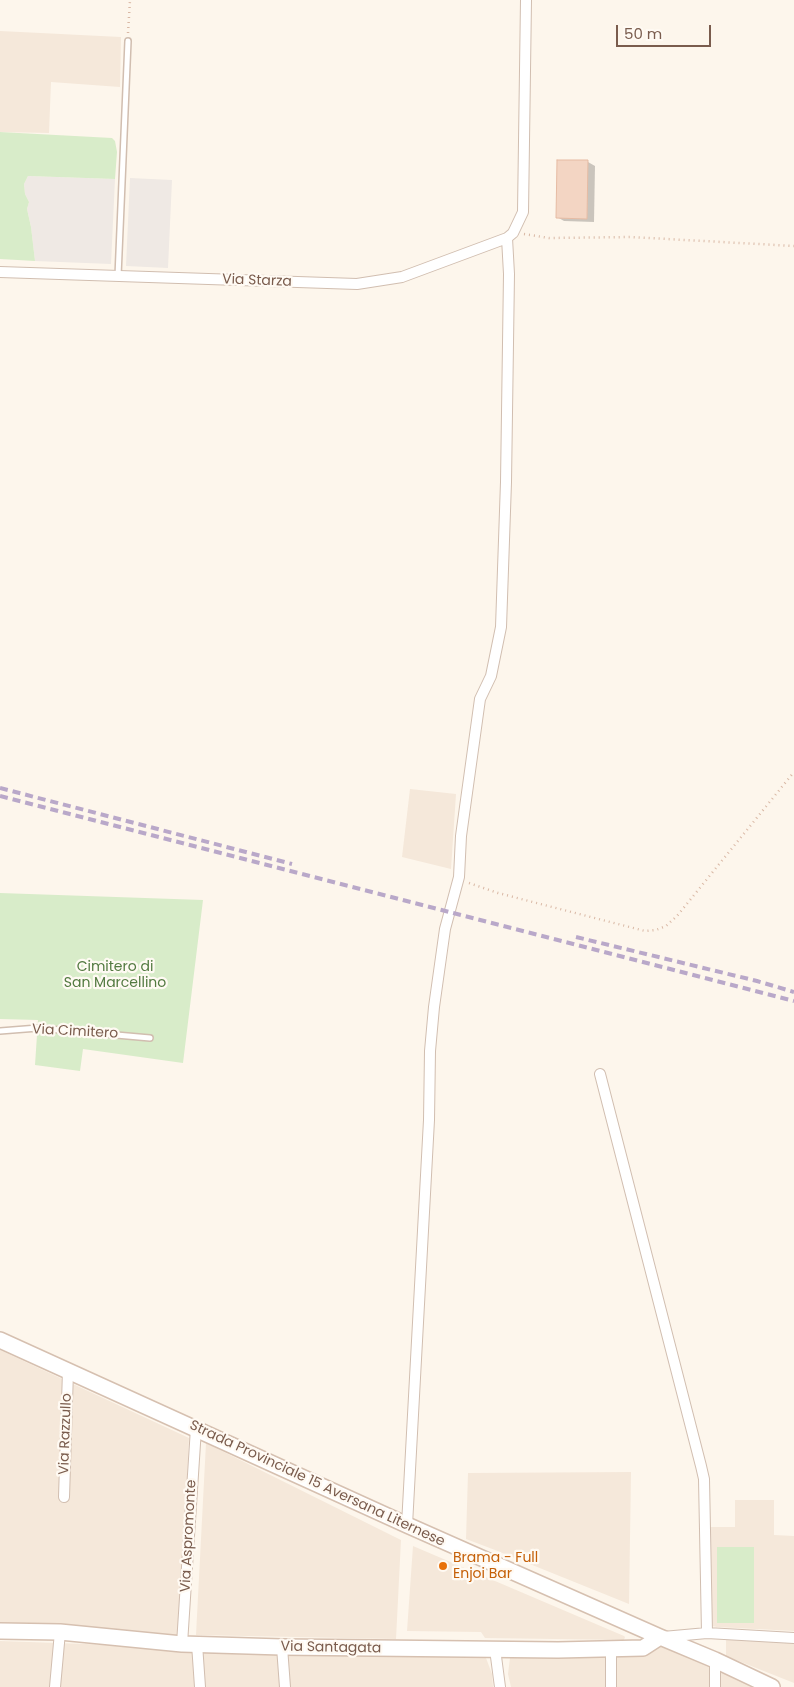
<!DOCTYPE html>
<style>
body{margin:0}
#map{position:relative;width:794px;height:1687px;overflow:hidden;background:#fdf6ec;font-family:Poppins,sans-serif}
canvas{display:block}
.scale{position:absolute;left:616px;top:25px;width:95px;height:22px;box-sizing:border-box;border:2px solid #7a5c4d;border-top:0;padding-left:6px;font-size:15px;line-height:18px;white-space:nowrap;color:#7a5c4d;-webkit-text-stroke:4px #fffaf3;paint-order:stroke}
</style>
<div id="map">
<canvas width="794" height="1687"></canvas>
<div class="scale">50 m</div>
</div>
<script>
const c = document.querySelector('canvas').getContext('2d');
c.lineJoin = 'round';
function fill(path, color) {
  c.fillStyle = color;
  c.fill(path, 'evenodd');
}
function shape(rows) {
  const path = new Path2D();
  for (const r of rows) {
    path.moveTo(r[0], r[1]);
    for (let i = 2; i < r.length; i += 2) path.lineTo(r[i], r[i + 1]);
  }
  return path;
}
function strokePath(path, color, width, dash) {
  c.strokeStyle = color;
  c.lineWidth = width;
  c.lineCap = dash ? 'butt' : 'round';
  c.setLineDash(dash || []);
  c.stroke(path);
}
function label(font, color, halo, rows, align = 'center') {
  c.font = font + ' Poppins,sans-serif';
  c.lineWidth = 4.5;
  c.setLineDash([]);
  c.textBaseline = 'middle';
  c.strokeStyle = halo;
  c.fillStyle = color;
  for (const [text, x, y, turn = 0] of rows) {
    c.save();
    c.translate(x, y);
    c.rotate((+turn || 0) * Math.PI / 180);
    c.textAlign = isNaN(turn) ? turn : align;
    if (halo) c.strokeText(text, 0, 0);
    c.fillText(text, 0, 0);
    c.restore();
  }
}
fill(shape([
 [0,31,121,37,120,87,51,82,49,133,0,132],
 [410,789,456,794,451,869,402,857],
 [0,1350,189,1438,179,1637,0,1624],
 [206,1443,401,1540,396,1639,196,1635],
 [631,1472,629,1604,495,1550,466,1539,468,1473],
 [735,1500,774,1500,774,1535,794,1536,794,1631,717,1627,712,1626,709,1623,709,1527,735,1527],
 [413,1546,624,1636,625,1637,624,1640,485,1638,481,1632,407,1631],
 [726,1638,794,1643,794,1683,726,1656],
 [0,1641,486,1658,492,1674,493,1687,0,1687],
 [659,1642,764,1687,511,1687,508,1674,510,1658,643,1652]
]), '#f5e8da');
fill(shape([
 [28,176,115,179,111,264,35,261,31,227,27,209,29,202,25,194,24,184],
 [130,178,172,180,168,268,126,266]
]), '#efe9e4');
fill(shape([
 [0,132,112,138,115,141,117,152,115,179,28,176,24,184,25,194,29,202,27,209,31,227,35,261,0,259],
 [0,893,203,900,183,1063,83,1049,80,1071,35,1065,38,1020,0,1019],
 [717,1547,754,1547,754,1623,717,1623]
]), '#d8ecc9');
fill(shape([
 [588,162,595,166,594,222,564,221,557,217]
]), '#0003');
const building = shape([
 [557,160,588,160,587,219,556,218,557,160]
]);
fill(building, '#f3d5c3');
strokePath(building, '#e6bba3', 1);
const lane = shape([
 [118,276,128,41],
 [0,1031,38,1028,150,1038]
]);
const street = shape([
 [0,272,357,284,402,277,507,238,513,233,523,212,526,0],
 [600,1074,701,1466,704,1479,707,1633],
 [64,1497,68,1371],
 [407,1525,429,1120,430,1051,434,1007,445,929,459,877,461,836,480,699,491,676,501,627,506,482,509,274,507,238],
 [663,1637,707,1633,794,1638],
 [182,1644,196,1428],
 [197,1644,200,1687],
 [282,1647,285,1687],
 [495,1649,500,1687],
 [55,1687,60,1632],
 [611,1687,611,1650],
 [715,1687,715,1660]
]);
const secondary = shape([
 [0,1340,407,1525,660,1637,715,1660,772,1687],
 [0,1631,60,1632,182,1644,282,1647,558,1650,643,1648,660,1637]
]);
strokePath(lane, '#d1beb0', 8);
strokePath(street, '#d1beb0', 12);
strokePath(secondary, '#d6c0b0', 18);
strokePath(shape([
 [128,33,130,0],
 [524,234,549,238,631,237,794,246],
 [469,883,498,893,645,931,656,930,666,926,677,916,794,772]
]), '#d9b8a5', 2.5, [1, 4]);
strokePath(lane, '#fff', 5);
strokePath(street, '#fff', 10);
strokePath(secondary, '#fff', 15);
strokePath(shape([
 [0,788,292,864],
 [0,796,794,1001],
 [576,937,757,981,794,992]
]), '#b9a8c9', 4, [8, 5]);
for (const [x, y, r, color] of [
 [443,1566,5,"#e8710a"]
]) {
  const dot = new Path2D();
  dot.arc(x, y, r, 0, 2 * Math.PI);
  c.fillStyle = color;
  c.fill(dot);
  strokePath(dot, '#fffaf3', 2);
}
label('14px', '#7a5c4d', '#fffaf3', [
 ["Via Starza",257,281,2],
 ["Via Cimitero",75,1032,3],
 ["Via Razzullo",66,1434,-88],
 ["Strada Provinciale 15 Aversana Liternese",317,1484,25],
 ["Via Aspromonte",189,1536,-87],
 ["Via Santagata",331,1648,1]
]);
label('14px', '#537a41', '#fffaf3', [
 ["Cimitero di",115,967],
 ["San Marcellino",115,983]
]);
label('14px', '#c56008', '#fffaf3', [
 ["Brama - Full",453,1558],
 ["Enjoi Bar",453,1574]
], 'left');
</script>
